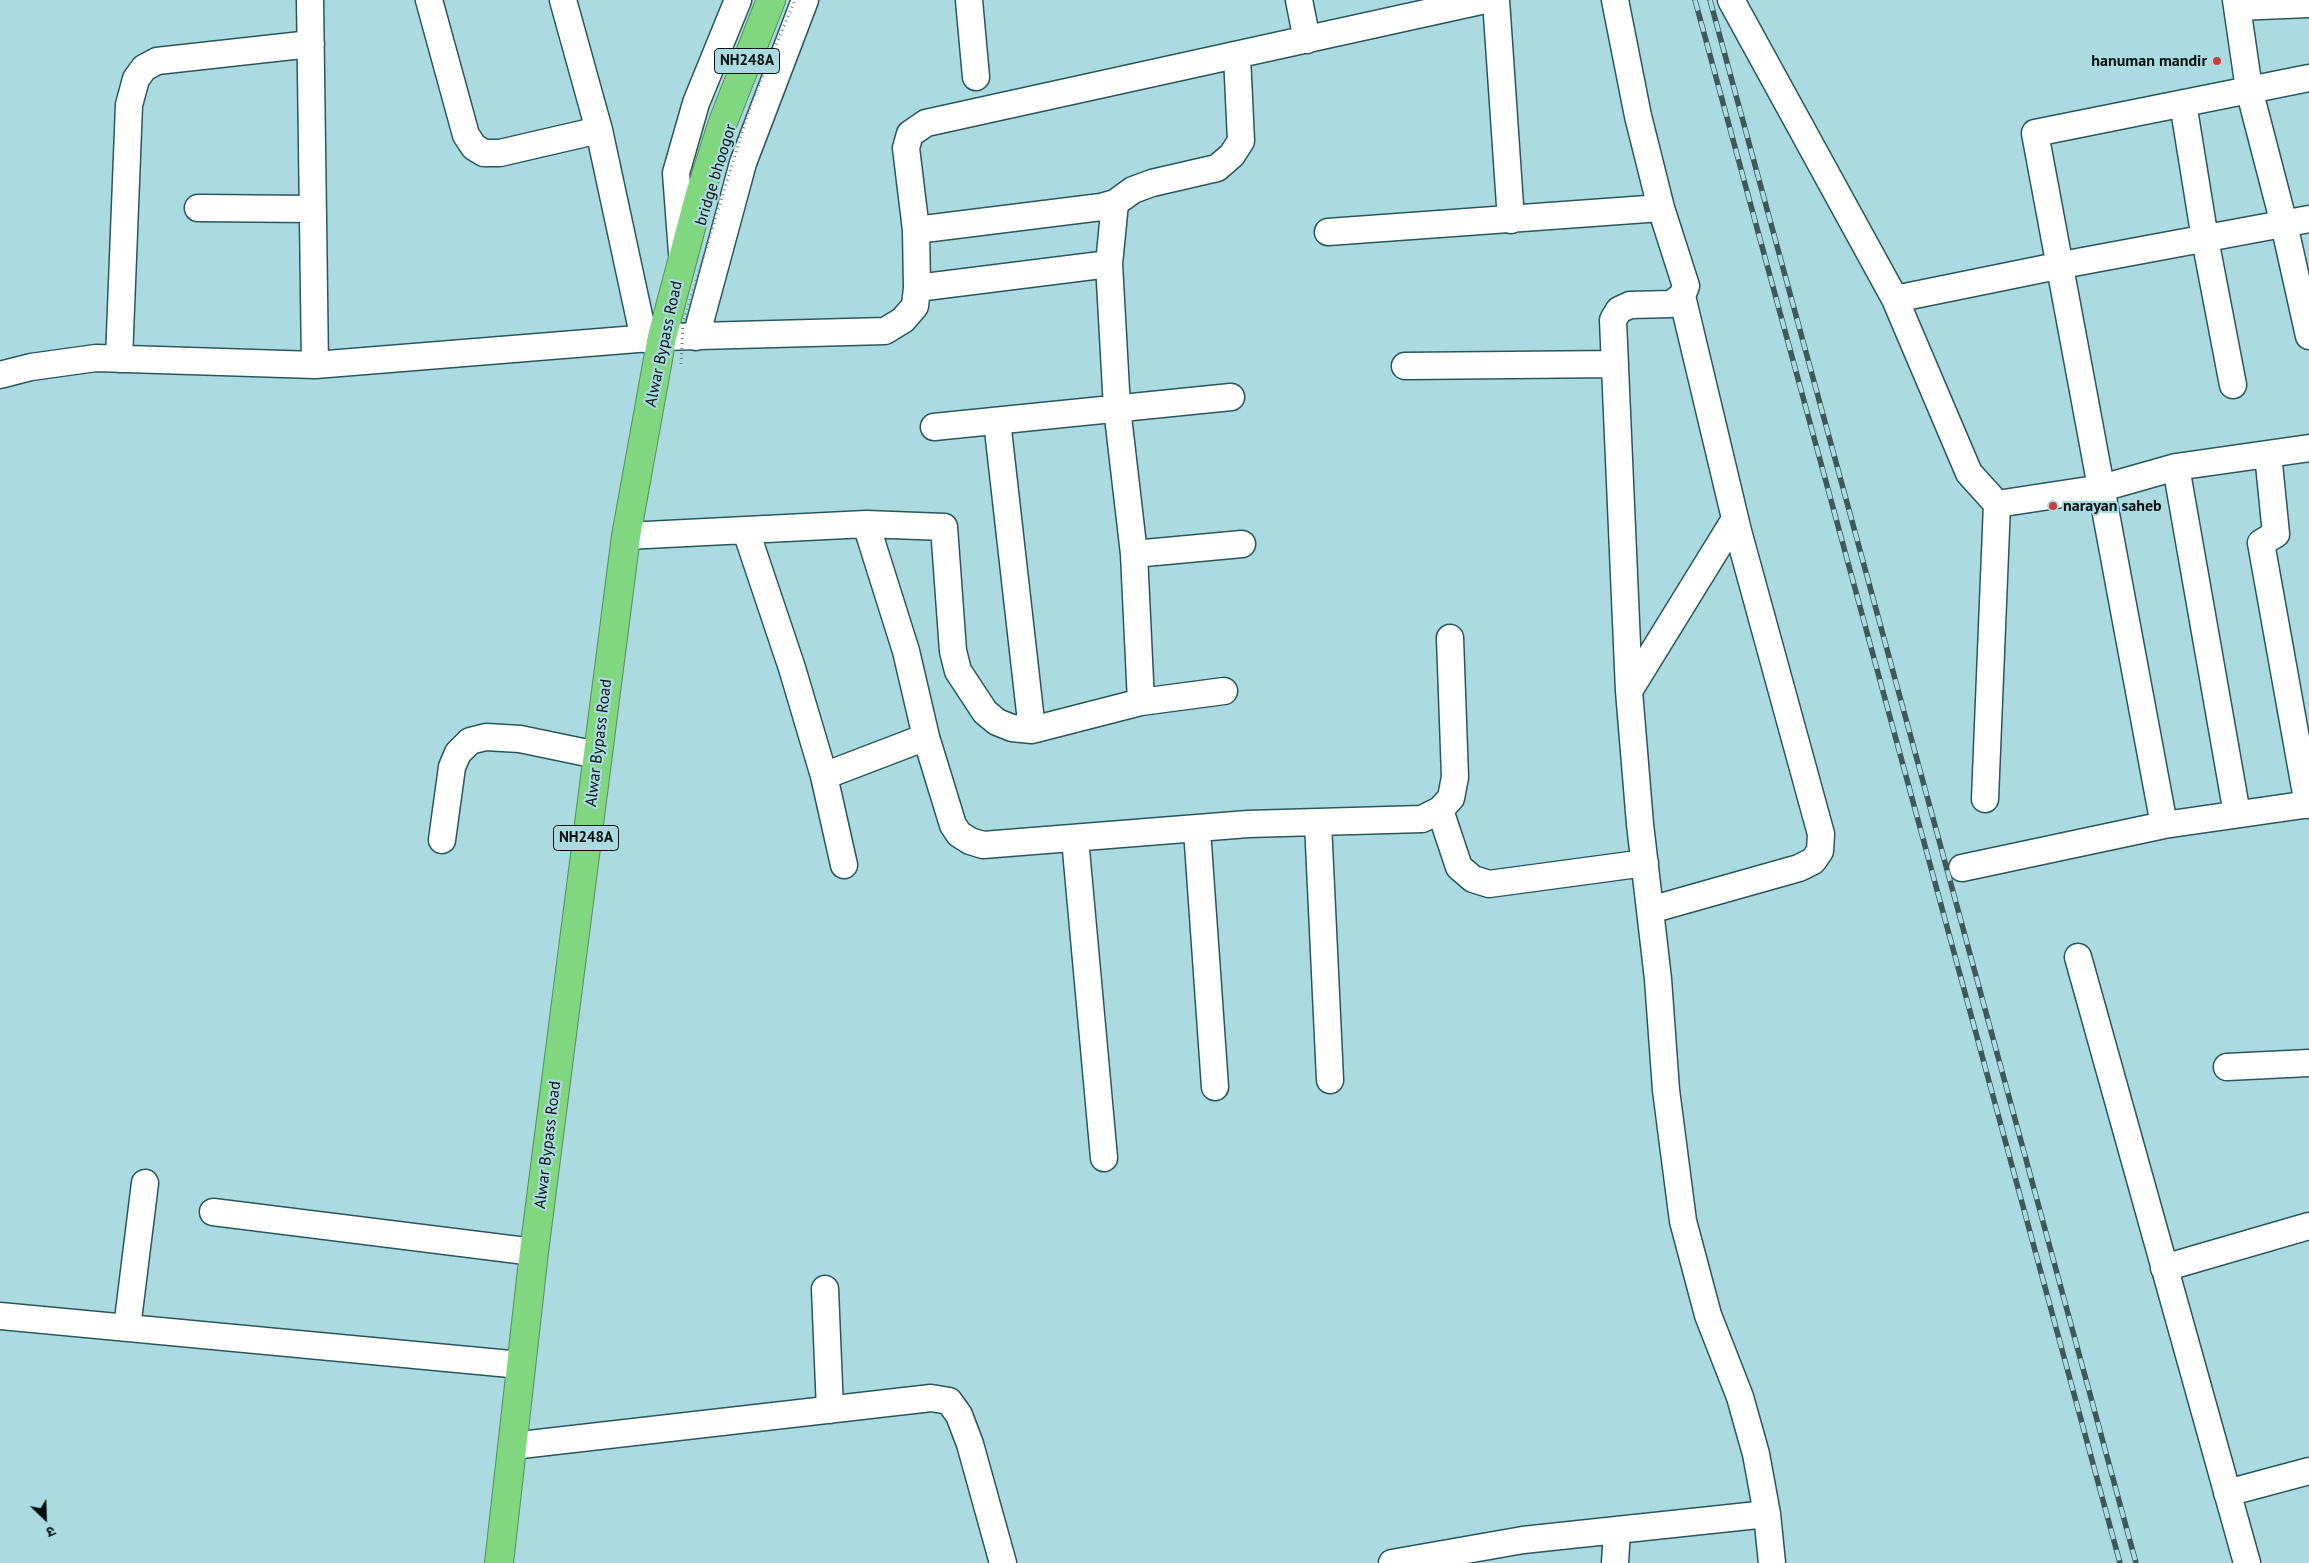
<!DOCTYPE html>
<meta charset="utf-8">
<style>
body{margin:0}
#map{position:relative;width:2309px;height:1563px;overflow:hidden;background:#abdbe0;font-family:"PT Sans","Noto Sans Devanagari",sans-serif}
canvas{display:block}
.north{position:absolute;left:20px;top:1493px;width:50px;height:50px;-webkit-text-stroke:4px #abdbe0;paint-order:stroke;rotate:156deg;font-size:14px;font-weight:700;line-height:20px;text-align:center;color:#010f11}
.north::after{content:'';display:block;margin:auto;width:18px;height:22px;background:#010f11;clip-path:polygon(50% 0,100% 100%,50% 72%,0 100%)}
</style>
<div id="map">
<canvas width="2309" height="1563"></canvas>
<div class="north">उ</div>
</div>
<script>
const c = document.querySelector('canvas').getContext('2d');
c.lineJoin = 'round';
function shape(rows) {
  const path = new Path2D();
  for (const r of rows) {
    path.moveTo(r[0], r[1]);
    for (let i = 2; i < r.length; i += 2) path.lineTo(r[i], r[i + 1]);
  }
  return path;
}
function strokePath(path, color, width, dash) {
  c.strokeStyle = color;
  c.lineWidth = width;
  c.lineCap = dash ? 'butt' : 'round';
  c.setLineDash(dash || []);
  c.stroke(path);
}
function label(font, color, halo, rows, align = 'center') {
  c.font = font + ' "PT Sans",sans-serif';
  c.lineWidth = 4.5;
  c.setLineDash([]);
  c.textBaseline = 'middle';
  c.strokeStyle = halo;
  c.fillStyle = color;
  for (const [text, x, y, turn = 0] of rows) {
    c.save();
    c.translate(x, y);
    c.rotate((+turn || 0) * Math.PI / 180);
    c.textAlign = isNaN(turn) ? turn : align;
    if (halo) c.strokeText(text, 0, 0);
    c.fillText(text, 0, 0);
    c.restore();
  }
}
const minor = shape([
 [310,0,315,365],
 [429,0,466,135,474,147,484,153,500,153,599,130],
 [563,0,599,130,644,339],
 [969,0,976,77],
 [1299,0,1307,40],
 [1496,0,1511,220],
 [1615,0,1638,116,1661,208,1686,286,1682,296,1671,304,1630,305,1619,310,1613,320,1629,691,1640,824,1658,979,1666,1090,1683,1221,1708,1315,1740,1397,1756,1454,1767,1514,1772,1563],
 [1731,0,1895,299,1969,473,1997,504,2102,488,2176,467,2309,448],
 [2236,0,2249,89,2284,224,2309,336],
 [2237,7,2309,4],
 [2183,103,2205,239,2233,385],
 [1115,203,1109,264,1117,408,1134,554,1141,702],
 [198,208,311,209],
 [916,230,1101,207,1115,203,1133,190,1152,183,1217,168,1232,155,1241,141,1237,56],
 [1328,232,1661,208],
 [682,253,676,173,696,103,738,0],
 [917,288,1109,264],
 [1895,299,2062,265,2309,219],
 [696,337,743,163,805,0],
 [119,359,129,105,136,79,144,68,157,61,311,44],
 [1405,366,1615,364],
 [0,375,31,367,96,358,315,365,662,337,885,331,903,320,915,306,917,288,916,230,906,148,910,134,926,123,1485,0],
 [997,421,1032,730],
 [934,427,1231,397],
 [2268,454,2276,534,2261,543,2308,805],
 [2176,467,2237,814],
 [866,524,906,651,926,737],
 [746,531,792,668,824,776,844,865],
 [626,536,866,524,944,527,953,651,958,671,985,712,997,722,1012,728,1032,730,1141,702,1224,691],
 [1134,554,1242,544],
 [1629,691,1735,519],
 [824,776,926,737,953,825,959,834,970,841,983,845,1248,824,1422,819,1440,810,1451,798,1455,777,1450,638],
 [1985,799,1997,504],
 [1440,810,1459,867,1473,879,1489,884,1645,863],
 [1318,823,1330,1080],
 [2164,825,2035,133,2309,78],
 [1197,830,1215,1087],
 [1075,839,1104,1158],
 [442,840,452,767,458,753,470,741,486,737,520,739,597,755],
 [1962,868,2164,825,2309,804],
 [1650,910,1799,868,1813,861,1820,851,1821,834,1738,531,1682,296],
 [2078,957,2247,1563],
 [2227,1067,2309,1063],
 [213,1212,534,1252],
 [2164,1268,2309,1226],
 [825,1289,830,1410],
 [0,1316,521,1365],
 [127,1328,145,1183],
 [512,1446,931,1398,949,1401,959,1415,970,1444,1003,1563],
 [2227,1493,2309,1471],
 [1392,1563,1523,1540,1767,1514],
 [1615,1563,1617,1530]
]);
const highway = shape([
 [499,1563,534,1252,626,536,662,337,700,194,723,122,771,0]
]);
strokePath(minor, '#29575c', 29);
strokePath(highway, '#549059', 30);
strokePath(minor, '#fff', 26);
strokePath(highway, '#81d680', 28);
const rail = shape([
 [1695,0,2120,1563],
 [1710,0,2136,1563]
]);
strokePath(rail, '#3e585b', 5.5);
strokePath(rail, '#abdbe0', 4, [11]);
strokePath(shape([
 [681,364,683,323,751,104,795,0]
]), '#66898c', 3, [1, 4]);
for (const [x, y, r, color] of [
 [2217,61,5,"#cb3c3e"],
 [2053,506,5,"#cb3c3e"]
]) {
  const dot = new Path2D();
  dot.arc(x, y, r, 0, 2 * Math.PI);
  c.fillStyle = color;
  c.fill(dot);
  strokePath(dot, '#abdbe0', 2);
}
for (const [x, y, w] of [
 [747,61,65],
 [586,838,65]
]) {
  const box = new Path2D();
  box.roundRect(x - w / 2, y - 12.5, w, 25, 4);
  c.fillStyle = '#abdbe0';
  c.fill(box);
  strokePath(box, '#010f11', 1);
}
label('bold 15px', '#010f11', null, [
 ["NH248A",747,61],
 ["NH248A",586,838]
]);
label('bold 16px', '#010f11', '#abdbe0', [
 ["hanuman mandir",2207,61],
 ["narayan saheb",2063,506,"left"]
], 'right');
label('16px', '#010f11', '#abdbe0', [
 ["bridge bhoogor",716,175,-73],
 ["Alwar Bypass Road",664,344,-78],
 ["Alwar Bypass Road",599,743,-83],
 ["Alwar Bypass Road",548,1145,-83]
]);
</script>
